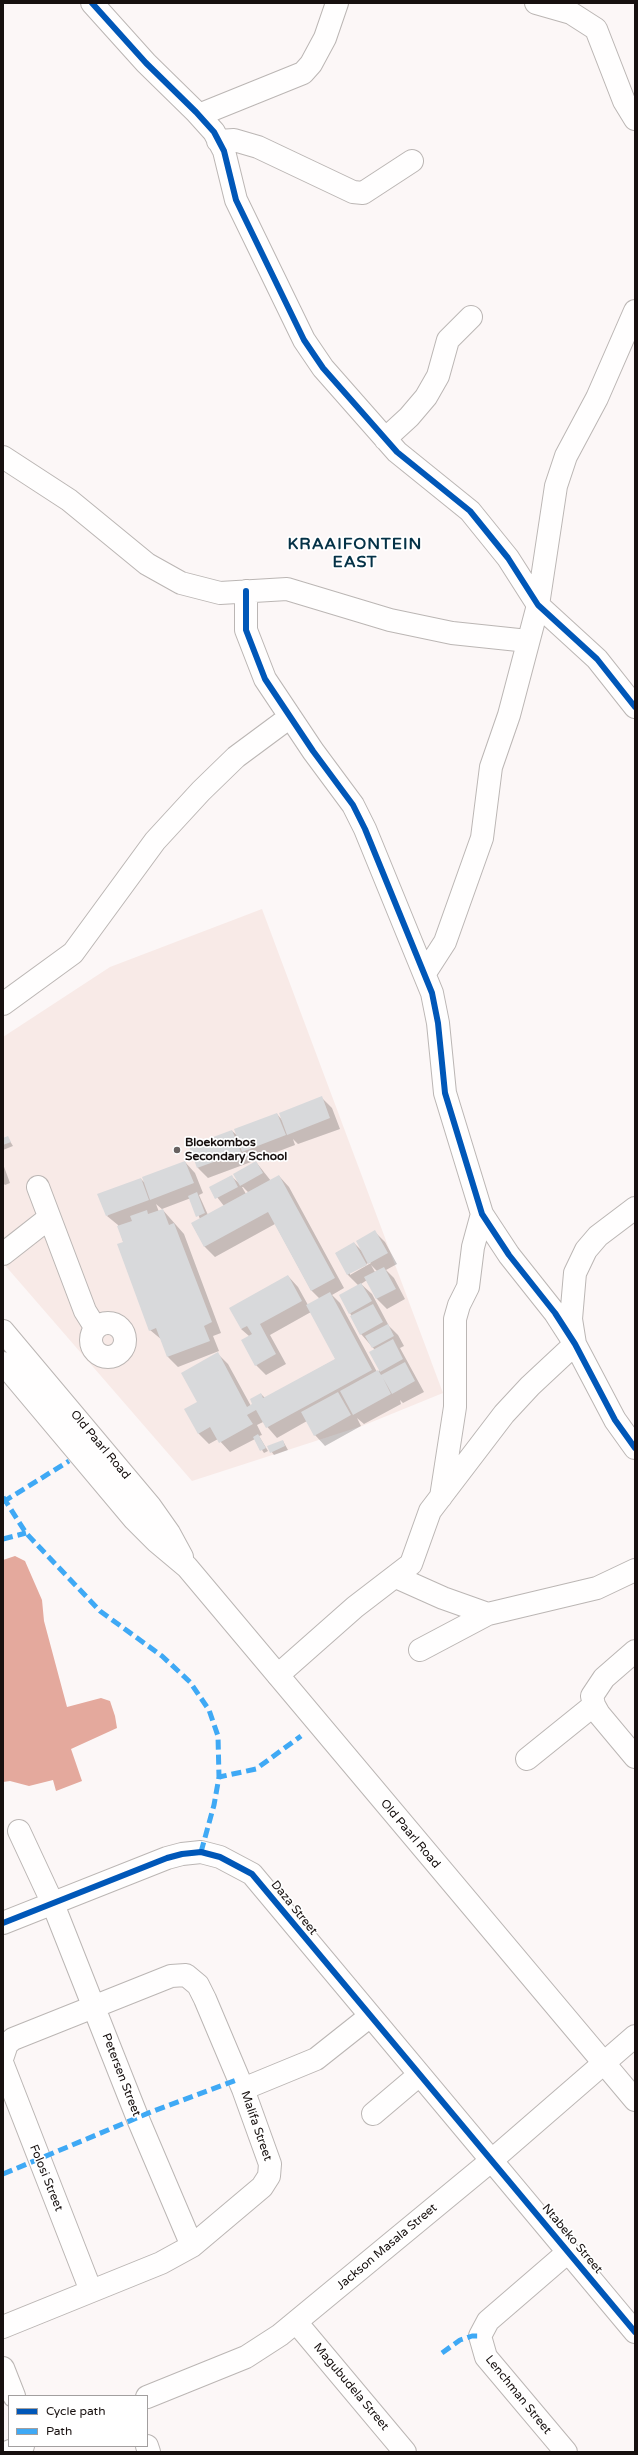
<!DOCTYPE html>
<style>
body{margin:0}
#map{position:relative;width:638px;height:2455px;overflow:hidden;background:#fcf7f7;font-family:"Varela Round",sans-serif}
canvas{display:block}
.frame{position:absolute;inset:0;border:4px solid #17100f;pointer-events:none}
.legend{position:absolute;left:8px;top:2395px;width:140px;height:52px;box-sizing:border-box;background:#fff;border:1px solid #a29f9f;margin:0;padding:5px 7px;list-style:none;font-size:12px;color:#17100f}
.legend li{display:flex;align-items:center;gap:8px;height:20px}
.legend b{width:20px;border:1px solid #a29f9f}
</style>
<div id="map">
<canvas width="638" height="2455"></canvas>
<div class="frame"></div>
<ul class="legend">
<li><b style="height:5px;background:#0057b8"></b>Cycle path</li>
<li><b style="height:5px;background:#3fa9f5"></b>Path</li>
</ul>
</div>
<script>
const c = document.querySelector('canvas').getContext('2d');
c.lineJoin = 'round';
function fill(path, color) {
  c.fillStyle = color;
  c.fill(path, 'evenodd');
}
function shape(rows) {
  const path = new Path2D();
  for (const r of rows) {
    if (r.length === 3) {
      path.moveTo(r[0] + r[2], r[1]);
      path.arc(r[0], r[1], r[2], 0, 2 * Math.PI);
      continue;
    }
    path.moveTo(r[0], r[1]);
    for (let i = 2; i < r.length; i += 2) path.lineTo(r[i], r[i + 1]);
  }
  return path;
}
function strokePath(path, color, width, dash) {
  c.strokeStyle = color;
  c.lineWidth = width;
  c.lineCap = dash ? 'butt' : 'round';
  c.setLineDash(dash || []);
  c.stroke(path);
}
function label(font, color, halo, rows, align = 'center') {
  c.font = font + ' "Varela Round",sans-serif';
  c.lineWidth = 3.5;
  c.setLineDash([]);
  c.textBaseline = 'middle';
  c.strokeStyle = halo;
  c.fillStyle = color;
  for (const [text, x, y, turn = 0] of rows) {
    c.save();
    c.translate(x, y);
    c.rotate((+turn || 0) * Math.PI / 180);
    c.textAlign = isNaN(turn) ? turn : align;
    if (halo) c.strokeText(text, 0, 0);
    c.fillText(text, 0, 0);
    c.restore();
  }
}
fill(shape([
 [262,909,443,1393,362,1426,192,1481,3,1263,3,1037,110,967]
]), '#f8eae7');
fill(shape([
 [15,1556,25,1561,42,1600,44,1621,67,1707,101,1698,110,1701,115,1716,117,1728,71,1749,82,1781,56,1791,53,1780,29,1786,10,1781,3,1782,3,1560]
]), '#e4a99d');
fill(shape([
 [322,1098,332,1108,340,1129,298,1144,293,1139,295,1145,253,1161,248,1156,251,1162,208,1178,198,1168,191,1147,232,1131,238,1136,277,1114,282,1120],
 [8,1138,13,1146,3,1150,3,1139],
 [185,1162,195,1173,203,1193,199,1195,208,1215,224,1206,210,1188,231,1176,240,1184,256,1162,271,1181,279,1176,289,1187,344,1288,332,1295,340,1303,377,1372,380,1370,375,1350,361,1334,350,1313,359,1286,348,1275,336,1253,354,1243,362,1251,375,1232,385,1242,397,1264,386,1270,394,1278,405,1299,387,1309,377,1299,367,1280,361,1284,372,1294,389,1326,398,1335,404,1346,400,1348,424,1392,403,1403,400,1400,401,1404,364,1424,357,1418,361,1426,325,1446,315,1435,307,1421,277,1438,263,1422,257,1425,262,1435,259,1436,268,1451,264,1453,255,1439,230,1452,218,1439,209,1444,199,1434,186,1409,198,1403,218,1354,228,1364,251,1406,261,1394,265,1398,336,1359,311,1312,270,1335,286,1364,266,1375,256,1365,249,1336,241,1329,288,1276,298,1287,308,1305,320,1299,311,1290,275,1224,215,1257,205,1247,192,1224,200,1219,191,1198,162,1209,184,1234,221,1333,213,1336,219,1351,178,1367,168,1357,162,1340,150,1330,118,1225,107,1216,141,1179,146,1184],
 [242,1187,243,1187,249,1193,246,1194],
 [156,1204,163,1210,159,1212],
 [370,1262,371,1263,350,1275,350,1273],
 [371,1265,377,1271,375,1272],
 [3,1164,10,1183,5,1185,3,1183],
 [283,1441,288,1450,274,1455,271,1451]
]), '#0003');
fill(shape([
 [322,1096,330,1118,287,1135,279,1113],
 [277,1113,286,1135,242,1152,234,1129],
 [232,1130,241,1152,197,1168,189,1146],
 [8,1136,11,1142,3,1145,3,1138],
 [185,1161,194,1183,150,1200,142,1177],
 [256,1161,263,1173,240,1186,233,1174],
 [232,1175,238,1187,215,1199,209,1187],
 [279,1175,335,1278,311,1291,268,1212,204,1247,191,1223],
 [141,1178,149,1200,106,1216,97,1194],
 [197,1192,205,1213,196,1217,188,1196],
 [163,1209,169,1225,174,1223,212,1322,204,1326,210,1341,167,1357,156,1328,149,1331,117,1244,123,1242,117,1226,132,1221,130,1216,147,1210,148,1214],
 [375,1230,388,1253,368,1264,356,1241],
 [354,1242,367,1265,347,1275,335,1253],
 [384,1267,396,1289,376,1299,364,1277],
 [288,1275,302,1301,260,1324,276,1354,255,1366,241,1340,252,1334,247,1326,241,1329,229,1308],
 [361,1283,372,1301,349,1314,339,1295],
 [330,1292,372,1370,266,1428,256,1410,247,1415,253,1424,219,1443,210,1427,198,1434,184,1409,197,1402,181,1373,218,1352,247,1407,252,1404,250,1399,261,1393,263,1398,335,1359,306,1305],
 [373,1304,383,1322,360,1335,350,1316],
 [388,1324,394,1336,372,1348,365,1336],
 [393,1339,403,1359,380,1372,369,1352],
 [405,1362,415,1381,392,1394,383,1378,391,1394,353,1415,340,1391,378,1370,381,1375],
 [338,1392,351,1415,314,1436,301,1412],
 [258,1434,266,1448,260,1451,253,1437],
 [283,1440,285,1446,270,1453,267,1446]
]), '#d8d9db');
const minor = shape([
 [92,3,146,63,196,112,214,132,224,151,236,200,304,340,323,368,397,452,470,511,508,558,538,605,597,659,635,707],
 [536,3,571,13,596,29,624,101,635,119],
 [199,115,303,73,311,64,325,38,337,3],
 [218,141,234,140,258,147,353,192,363,193,412,161],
 [385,439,409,417,426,397,438,376,448,340,471,317],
 [3,457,69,500,147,564,181,583,220,593,287,589,390,620,452,633,528,641],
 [246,591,246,630,265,679,313,751,353,805,365,829,432,993,438,1023,445,1093,482,1214,509,1255,555,1313,575,1344,615,1420,635,1448],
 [425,973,445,942,482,838,491,767,509,715,538,605,556,486,566,456,597,398,635,311],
 [3,1004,73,953,155,841,201,791,236,757,290,717],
 [38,1187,85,1311,95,1327],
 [3,1254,49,1218],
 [108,1340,17],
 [441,1497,455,1407,455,1319,459,1305,468,1287,473,1247,482,1214],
 [396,1577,443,1598,488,1614],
 [420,1650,488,1614,597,1588,635,1570],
 [635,1651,604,1678,592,1696,594,1705,599,1714,635,1757],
 [278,1675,355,1607,411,1564,430,1511,504,1414,530,1386,575,1344,571,1319,575,1273,586,1250,598,1236,635,1208],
 [527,1759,594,1705],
 [19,1831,53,1904,138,2119,192,2246],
 [3,1923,167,1858,182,1854,201,1852,220,1857,252,1874,635,2332],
 [3,2056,7,2044,13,2039,171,1976,186,1975,198,1985,205,1999,243,2089,270,2164,269,2176,262,2187,192,2246,161,2263,3,2327],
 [3,2065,91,2291],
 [243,2089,316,2059,369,2017],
 [373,2114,419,2075],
 [296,2322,405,2452],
 [3,2368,14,2396],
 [147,2397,246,2357,280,2335,492,2160,635,2036],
 [147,2446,149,2452],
 [8,2452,23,2446],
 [566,2452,486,2357,480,2336,488,2321,568,2252]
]);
const major = shape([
 [3,1331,150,1506,169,1533,182,1557],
 [3,1363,134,1519,156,1541,187,1567,635,2100]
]);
strokePath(minor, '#bbb6b4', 24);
strokePath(major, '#bbb6b4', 24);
strokePath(minor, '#fffefe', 22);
strokePath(major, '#fffefe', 22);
strokePath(shape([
 [3,1497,26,1533,100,1611,162,1656,190,1682,209,1710,218,1736,219,1777],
 [3,1502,69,1461],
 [3,1539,26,1533],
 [201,1852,214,1805,219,1777,256,1769,301,1736],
 [3,2174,151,2112,239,2079],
 [442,2353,460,2340,472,2336,480,2336]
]), '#3fa9f5', 5, [10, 5]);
strokePath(shape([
 [92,3,146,63,196,112,214,132,224,151,236,200,304,340,323,368,397,452,470,511,508,558,538,605,597,659,635,707],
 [246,591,246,630,265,679,313,751,353,805,365,829,432,993,438,1023,445,1093,482,1214,509,1255,555,1313,575,1344,615,1420,635,1448],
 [3,1923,167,1858,182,1854,201,1852,220,1857,252,1874,635,2332]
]), '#0057b8', 6);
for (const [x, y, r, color] of [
 [177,1150,4,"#676160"]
]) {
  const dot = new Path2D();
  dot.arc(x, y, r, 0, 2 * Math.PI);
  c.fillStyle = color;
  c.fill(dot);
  strokePath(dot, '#fff', 1.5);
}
label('bold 12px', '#17100f', '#fff', [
 ["Bloekombos",185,1143],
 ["Secondary School",185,1157]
], 'left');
label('12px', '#17100f', '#fff', [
 ["Old Paarl Road",100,1445,50],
 ["Old Paarl Road",410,1834,50],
 ["Daza Street",294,1908,51],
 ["Petersen Street",121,2075,69],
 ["Malifa Street",256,2126,71],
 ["Folosi Street",46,2178,68],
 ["Ntabeko Street",572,2239,50],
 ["Jackson Masala Street",387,2247,-40],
 ["Magubudela Street",351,2387,50],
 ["Lenchman Street",518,2395,51]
]);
c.letterSpacing = '1px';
label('bold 16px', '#053247', '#fff', [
 ["KRAAIFONTEIN",355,545],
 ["EAST",355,563]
]);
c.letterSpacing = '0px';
</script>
